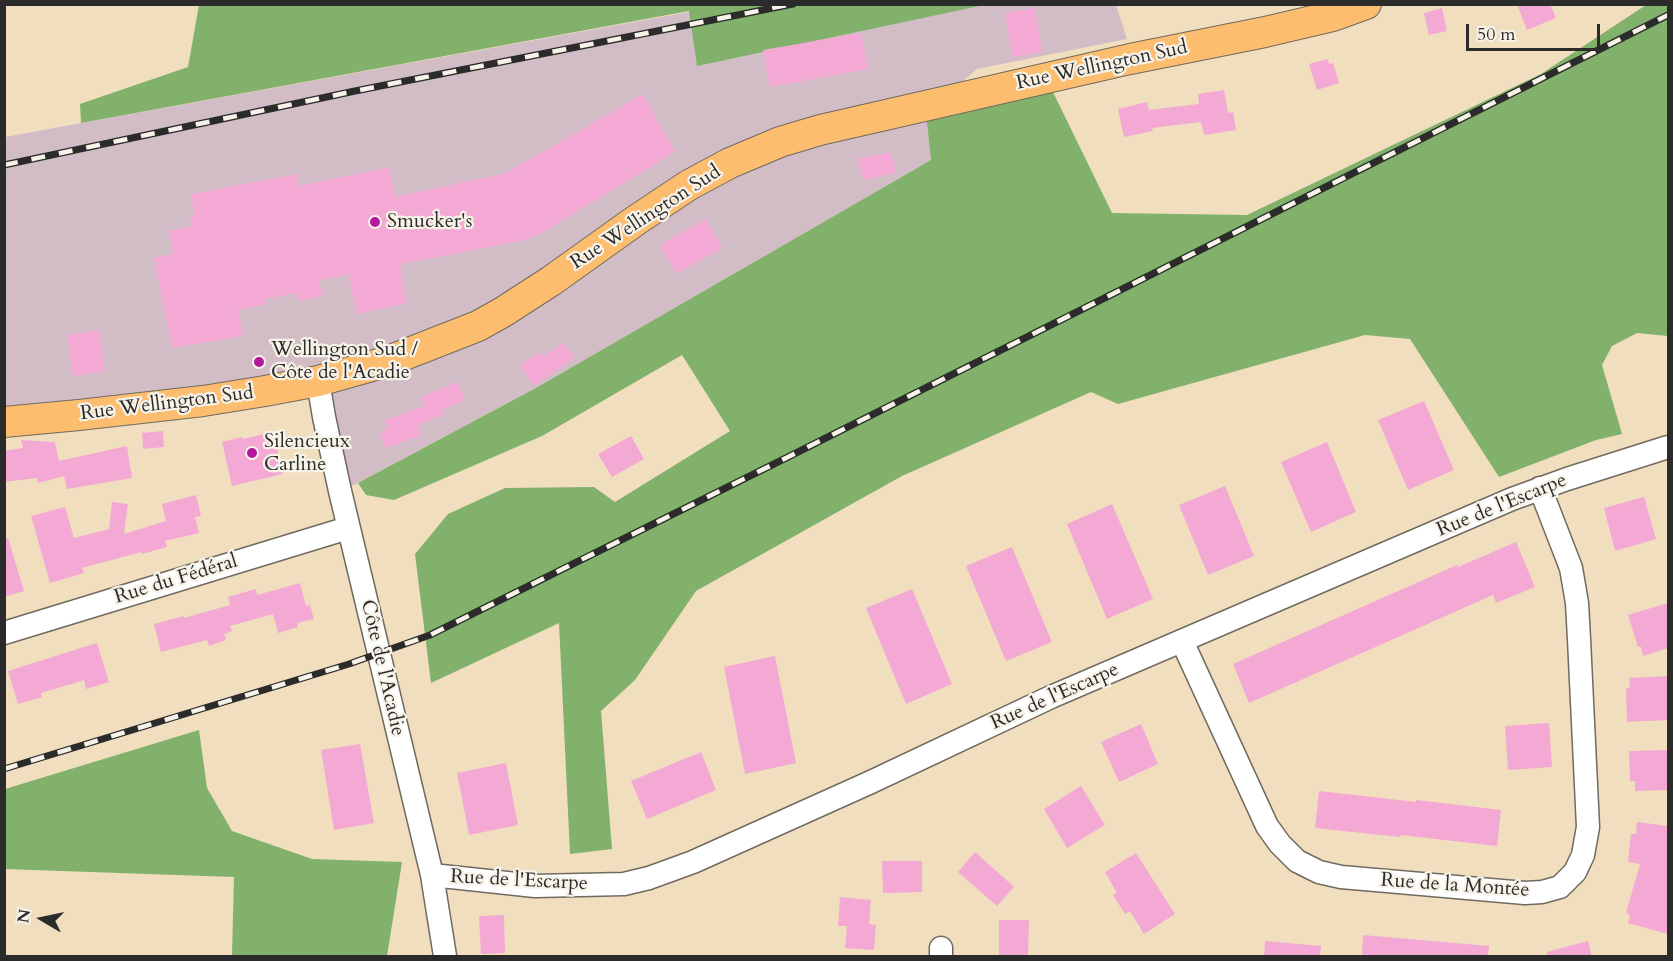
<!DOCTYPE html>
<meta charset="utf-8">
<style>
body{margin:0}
#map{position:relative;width:1673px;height:961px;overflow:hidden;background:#f0debf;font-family:Cardo,serif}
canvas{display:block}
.frame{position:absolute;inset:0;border:6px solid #2b2b2b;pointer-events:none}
.north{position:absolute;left:12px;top:889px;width:60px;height:60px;-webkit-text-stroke:4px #f7f3e8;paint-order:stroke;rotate:279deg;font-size:16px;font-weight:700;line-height:24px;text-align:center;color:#2b2b2b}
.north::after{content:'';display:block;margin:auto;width:21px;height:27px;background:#2b2b2b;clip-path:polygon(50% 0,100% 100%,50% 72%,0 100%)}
.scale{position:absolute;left:1466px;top:24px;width:134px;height:27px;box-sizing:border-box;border:3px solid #2b2b2b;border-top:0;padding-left:8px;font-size:18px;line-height:21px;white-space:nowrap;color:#2b2b2b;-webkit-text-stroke:4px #f7f3e8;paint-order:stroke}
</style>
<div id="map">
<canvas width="1673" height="961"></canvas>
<div class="frame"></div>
<div class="north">N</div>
<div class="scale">50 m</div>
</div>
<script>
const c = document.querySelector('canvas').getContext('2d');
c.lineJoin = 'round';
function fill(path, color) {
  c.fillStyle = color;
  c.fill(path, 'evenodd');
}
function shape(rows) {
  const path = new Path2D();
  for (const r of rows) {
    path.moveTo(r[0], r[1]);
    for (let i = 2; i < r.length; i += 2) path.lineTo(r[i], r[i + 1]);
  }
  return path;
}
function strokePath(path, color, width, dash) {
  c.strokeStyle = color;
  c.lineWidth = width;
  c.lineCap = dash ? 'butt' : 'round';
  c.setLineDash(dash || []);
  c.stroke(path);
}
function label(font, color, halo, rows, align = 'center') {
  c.font = font + ' Cardo,serif';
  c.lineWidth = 4.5;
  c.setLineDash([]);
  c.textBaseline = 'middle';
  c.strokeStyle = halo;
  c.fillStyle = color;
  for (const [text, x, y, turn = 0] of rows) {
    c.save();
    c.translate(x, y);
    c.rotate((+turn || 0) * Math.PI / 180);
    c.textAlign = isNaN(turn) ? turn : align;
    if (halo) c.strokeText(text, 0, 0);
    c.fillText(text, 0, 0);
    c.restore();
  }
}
fill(shape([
 [727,5,1116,5,1127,39,977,69,926,114,931,160,534,389,358,483,340,491,317,381,5,422,5,137]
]), '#d2bdc6');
fill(shape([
 [199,5,984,5,697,66,689,11,81,123,80,104,188,67],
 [1646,5,1668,5,1668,336,1637,333,1612,346,1602,365,1622,434,1596,440,1499,477,1410,339,1365,335,1118,404,1091,392,902,476,696,591,635,680,601,711,612,849,570,854,559,623,431,683,415,554,448,514,505,488,594,487,615,502,730,431,682,355,542,436,394,500,366,495,358,483,534,389,931,160,926,114,1050,86,1112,213,1247,215,1541,74],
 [199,730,207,788,232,831,312,859,402,862,387,956,232,956,234,877,5,869,5,789]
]), '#81b16b');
fill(shape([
 [1517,4,1550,4,1556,18,1527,30],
 [1035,8,1042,52,1012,57,1005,13],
 [1442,8,1447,31,1429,35,1424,13],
 [861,33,868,69,770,87,763,50],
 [1328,59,1329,64,1333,63,1339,83,1317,90,1309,64],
 [1224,90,1228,113,1233,112,1236,130,1204,135,1201,122,1152,128,1153,131,1124,137,1118,109,1147,102,1149,110,1199,104,1198,94],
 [643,94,675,152,540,234,517,242,400,264,406,304,356,314,349,275,319,280,323,296,298,301,296,293,265,299,267,304,238,310,243,336,172,348,154,258,173,254,169,230,192,227,190,217,194,216,191,194,297,174,299,186,389,167,395,197,506,173],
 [891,152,896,173,863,180,858,159],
 [706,219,722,248,676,274,660,245],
 [99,330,105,371,73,376,67,335],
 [564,343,574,358,534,386,520,365,539,352,543,357],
 [457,382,465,400,443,409,445,414,418,425,422,435,385,448,380,432,388,429,385,420,424,406,421,397],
 [1424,401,1454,470,1408,490,1378,420],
 [163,431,164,447,143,449,142,433],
 [273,432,283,474,232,486,222,442,242,437,243,439],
 [631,436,644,459,612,477,598,454],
 [21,440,55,442,59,461,127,446,132,478,67,489,64,476,38,483,37,478,4,482,4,451,23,448],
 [1327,442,1356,512,1311,532,1281,462],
 [1225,486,1254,556,1208,575,1179,505],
 [196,495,201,516,195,517,199,533,165,541,167,547,142,554,141,552,82,568,84,573,50,583,31,516,65,507,74,538,109,529,112,502,128,504,124,534,166,521,162,504],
 [1644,497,1656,539,1615,551,1604,508],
 [1112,504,1153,599,1107,619,1067,524],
 [4,538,8,538,24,591,4,597],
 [1516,542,1535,587,1496,603,1493,595,1249,703,1233,664,1457,565,1458,567],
 [1012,547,1052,642,1006,661,966,566],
 [300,583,306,606,310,605,314,619,297,623,298,627,278,633,273,614,230,626,232,631,224,634,226,640,209,646,207,640,161,652,154,624,184,616,184,618,230,605,228,597,256,589,257,595],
 [912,589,952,684,906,704,866,608],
 [1668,603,1668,648,1643,656,1641,647,1638,647,1628,615],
 [97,643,109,682,86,689,84,680,41,693,42,697,18,704,8,671],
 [775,656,796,763,745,774,724,667],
 [1668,676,1668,720,1627,722,1626,688,1630,688,1629,678],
 [1549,723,1552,767,1508,770,1505,726],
 [1141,724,1158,764,1119,782,1101,742],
 [360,744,374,823,334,830,321,750],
 [1668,750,1668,790,1635,791,1635,781,1630,781,1629,751],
 [701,752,716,790,647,819,631,781],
 [506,763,518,825,469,835,457,773],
 [1081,786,1105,825,1067,848,1044,809],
 [1319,791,1416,802,1416,800,1501,810,1497,846,1401,835,1400,837,1315,828],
 [1637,822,1668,826,1668,934,1628,923,1630,915,1626,913,1640,864,1628,862,1631,834,1636,834],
 [975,852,1014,887,997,906,958,872],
 [1136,853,1175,914,1144,934,1130,911,1125,914,1113,895,1117,893,1105,872],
 [882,861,922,861,922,892,883,893],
 [840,897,871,900,869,924,876,925,874,950,845,948,847,926,838,926],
 [504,915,505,953,481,954,479,916],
 [999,920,1029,920,1028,957,999,957],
 [1363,935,1489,946,1488,957,1362,957],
 [1265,941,1321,946,1320,957,1264,957],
 [1588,941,1592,957,1547,957,1547,952]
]), '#f3a9d3');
const minor = shape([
 [318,381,324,417,340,491,432,875,445,956],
 [4,633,348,528],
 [1182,641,1267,826,1280,844,1297,861,1319,872,1341,877,1525,893,1542,892,1560,887,1575,872,1583,855,1588,827,1579,639,1577,603,1571,568,1540,488],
 [432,875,535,886,624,884,649,878,693,862,871,782,1051,697,1512,499,1567,479,1668,447],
 [941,956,941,948]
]);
const major = shape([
 [4,422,79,415,203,401,265,391,318,381,386,362,478,326,503,312,551,281,635,221,689,185,730,163,780,142,820,130,1130,59,1265,32,1333,16,1366,4]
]);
strokePath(minor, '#706a5f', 25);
strokePath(major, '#706a5f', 32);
strokePath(minor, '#fff', 22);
strokePath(major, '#fcbd6f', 30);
const rail = shape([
 [4,165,355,91,793,4],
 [4,769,349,664,430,635,788,457,1668,15]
]);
strokePath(rail, '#2b2b2b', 7);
strokePath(rail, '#f7f3e8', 4.5, [14]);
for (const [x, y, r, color] of [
 [375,222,6,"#b5179e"],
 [259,362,6,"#b5179e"],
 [252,453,6,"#b5179e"]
]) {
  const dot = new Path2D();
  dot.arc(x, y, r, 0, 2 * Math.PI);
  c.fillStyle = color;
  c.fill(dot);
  strokePath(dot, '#f7f3e8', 2);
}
label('20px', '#2b2b2b', '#f7f3e8', [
 ["Rue Wellington Sud",1102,66,-12],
 ["Rue Wellington Sud",646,218,-33],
 ["Rue Wellington Sud",167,404,-7],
 ["Rue de l'Escarpe",1502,506,-22],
 ["Rue du Fédéral",176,580,-17],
 ["Côte de l'Acadie",382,668,77],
 ["Rue de l'Escarpe",1055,697,-24],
 ["Rue de l'Escarpe",519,881,3],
 ["Rue de la Montée",1455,886,4]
]);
label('20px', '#2b2b2b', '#f7f3e8', [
 ["Smucker's",387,222],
 ["Wellington Sud /",271,350],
 ["Côte de l'Acadie",271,373],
 ["Silencieux",264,442],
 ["Carline",264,465]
], 'left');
</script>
